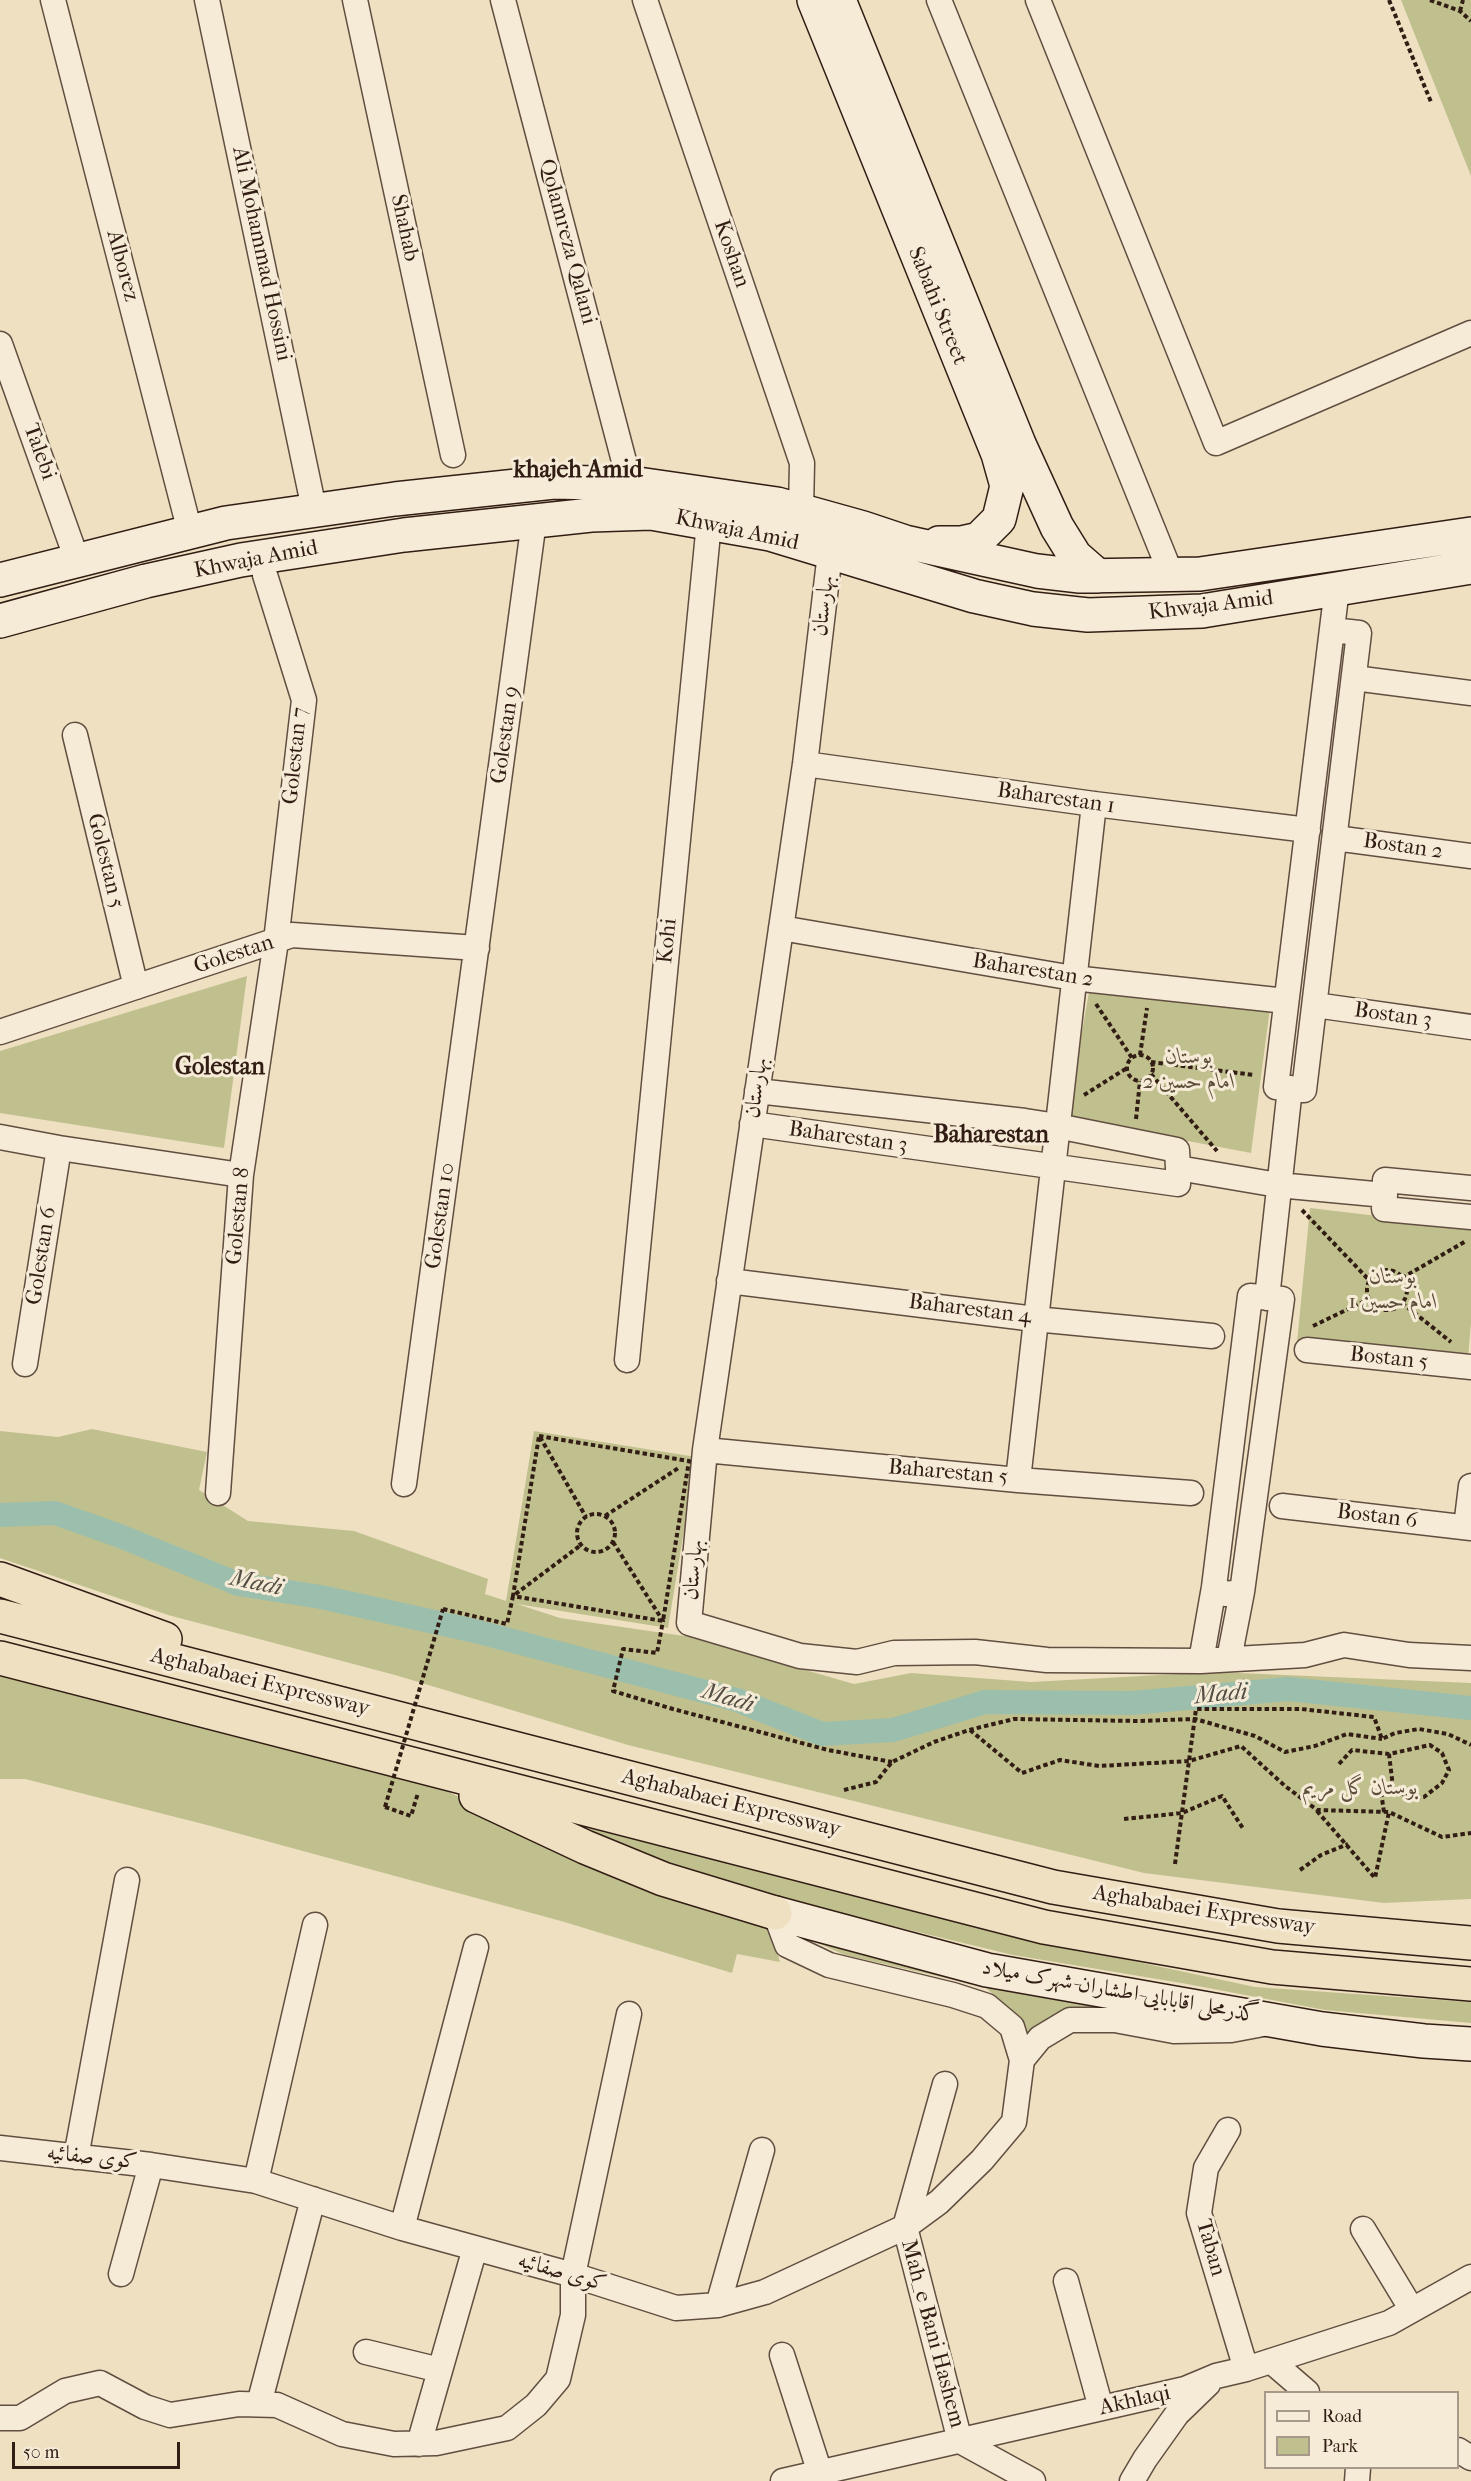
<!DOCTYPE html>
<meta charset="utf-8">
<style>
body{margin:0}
#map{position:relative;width:1471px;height:2481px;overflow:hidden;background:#efe0c2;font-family:"IM FELL French Canon",serif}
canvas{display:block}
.legend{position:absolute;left:1264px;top:2391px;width:195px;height:78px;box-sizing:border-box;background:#f5ebd7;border:2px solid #a79989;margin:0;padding:8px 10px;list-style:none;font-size:18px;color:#321d14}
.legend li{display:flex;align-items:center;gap:12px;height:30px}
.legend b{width:30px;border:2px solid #a79989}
.scale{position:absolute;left:12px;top:2442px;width:168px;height:27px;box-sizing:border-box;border:3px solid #321d14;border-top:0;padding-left:8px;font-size:18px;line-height:21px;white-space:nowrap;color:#321d14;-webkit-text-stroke:4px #f5ebd7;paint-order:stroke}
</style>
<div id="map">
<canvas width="1471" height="2481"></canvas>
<ul class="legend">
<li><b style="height:8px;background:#f5ebd7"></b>Road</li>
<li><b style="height:16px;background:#c0c08f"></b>Park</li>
</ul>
<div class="scale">50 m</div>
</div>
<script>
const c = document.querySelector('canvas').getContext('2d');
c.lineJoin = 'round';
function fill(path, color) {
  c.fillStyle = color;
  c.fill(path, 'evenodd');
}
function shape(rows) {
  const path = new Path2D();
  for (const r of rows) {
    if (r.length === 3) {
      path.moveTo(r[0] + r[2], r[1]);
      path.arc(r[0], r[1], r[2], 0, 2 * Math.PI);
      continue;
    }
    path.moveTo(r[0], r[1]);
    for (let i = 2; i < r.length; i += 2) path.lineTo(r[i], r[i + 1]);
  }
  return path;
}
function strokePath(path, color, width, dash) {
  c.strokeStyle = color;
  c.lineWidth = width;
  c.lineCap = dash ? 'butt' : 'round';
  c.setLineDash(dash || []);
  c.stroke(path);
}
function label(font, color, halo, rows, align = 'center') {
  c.font = font + ' "IM FELL French Canon",Amiri,serif';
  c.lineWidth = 6;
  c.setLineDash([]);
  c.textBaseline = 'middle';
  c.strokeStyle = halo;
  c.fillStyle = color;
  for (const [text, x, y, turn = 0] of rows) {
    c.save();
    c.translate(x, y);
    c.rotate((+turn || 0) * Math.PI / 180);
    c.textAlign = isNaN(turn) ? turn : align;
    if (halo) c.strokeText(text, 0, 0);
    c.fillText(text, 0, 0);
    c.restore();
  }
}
fill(shape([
 [1401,0,1471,0,1471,176],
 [247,976,224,1148,0,1113,0,1051],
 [1089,992,1270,1008,1251,1153,1067,1118],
 [1310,1208,1471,1227,1471,1323,1467,1370,1296,1353],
 [92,1429,207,1452,199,1490,248,1521,354,1531,488,1579,485,1594,506,1601,534,1431,696,1457,668,1628,517,1604,560,1618,691,1637,854,1684,911,1673,1031,1682,1215,1672,1471,1683,1471,1899,1384,1903,1144,1873,628,1745,395,1675,168,1615,0,1558,0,1431,58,1437],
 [0,1667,423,1780,532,1831,767,1920,780,1962,737,1954,732,1973,561,1921,207,1825,25,1779,0,1779],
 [544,1813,1044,1942,1255,1987,1471,2002,1471,2023,1325,2010,1187,1984,1013,1955,806,1905,656,1858],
 [793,1932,1140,2015,1068,2007,1026,2040,1009,2009,985,1987,845,1955]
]), '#c0c08f');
strokePath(shape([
 [0,1515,55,1513,120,1536,238,1584,321,1597,475,1631,737,1700,822,1734,893,1730,985,1702,1132,1703,1288,1689,1471,1708]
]), '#9cbeac', 24);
const street = shape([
 [53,0,190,532],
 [207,0,314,509],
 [355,0,453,455],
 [503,0,630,484],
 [645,0,802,463,801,510],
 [939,0,1171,574],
 [1038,0,1216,443,1471,333],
 [0,344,77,560],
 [830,553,805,764,705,1450,689,1623,800,1656,857,1662,894,1653,975,1652,1047,1660,1201,1661,1305,1655,1344,1645,1409,1655,1471,1658],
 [1332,630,1359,633,1304,1090,1276,1087,1337,588],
 [1354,678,1471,693],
 [75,735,136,987],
 [805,764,1094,804,1308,830],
 [1335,838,1471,856],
 [781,928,1073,978,1286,1001],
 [1315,1005,1471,1027],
 [0,1032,292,935,477,948],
 [757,1091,1025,1121,1057,1126,1177,1150,1178,1168],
 [752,1124,1178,1184,1178,1168,1278,1185,1385,1195,1385,1180,1471,1188],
 [0,1137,59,1148,241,1175],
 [1385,1195,1384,1209,1471,1217],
 [729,1281,1035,1319,1212,1336],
 [1267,1298,1290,1088],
 [1307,1350,1471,1367],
 [627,1360,709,523],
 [25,1364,59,1148],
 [705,1450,1018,1480,1191,1493],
 [1018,1480,1094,804],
 [404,1484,534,521],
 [218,1493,241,1175,276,941,304,700,265,575],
 [1282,1506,1471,1528],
 [1466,1527,1471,1486],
 [1229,1659,1242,1592],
 [1201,1661,1214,1587,1250,1296,1282,1299,1242,1592,1225,1594,1214,1587],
 [1022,2060,1040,2038,1070,2020,1115,2020,1174,2031,1231,2030,1263,2024],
 [945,2084,905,2227,960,2441,1033,2481],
 [1228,2130,1206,2168,1199,2213,1246,2369],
 [0,2148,151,2165,256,2181,402,2228,573,2275,676,2308,718,2305,765,2292,905,2227,939,2202,982,2160,1014,2122,1022,2060,1012,2027,987,2006,953,1995,829,1965,787,1945,775,1913],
 [76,2157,127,1880],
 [256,2181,315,1925],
 [402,2228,476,1947],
 [1363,2229,1412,2310],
 [121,2274,151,2165],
 [1066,2281,1101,2408],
 [718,2305,762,2150],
 [366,2352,440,2370],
 [782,2355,820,2473],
 [1271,2361,1307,2392],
 [259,2404,313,2199],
 [0,2418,20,2418,65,2391,100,2383,145,2407,170,2415,239,2404,277,2405,342,2434,394,2444,436,2443,507,2428,536,2405,558,2379,573,2315,573,2275,629,2014],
 [419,2444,475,2248],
 [1458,2450,1471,2458],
 [783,2481,1185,2389,1216,2376,1246,2369,1389,2323,1471,2277],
 [1132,2481,1145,2459,1177,2414,1208,2384],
 [1357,2481,1358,2468]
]);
const secondary = shape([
 [814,0,998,454,1007,486,999,519,979,539,961,543,939,543],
 [839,0,1019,444,1057,527,1075,556,1098,576],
 [0,580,226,523,395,499,554,482,638,484,777,504,863,528,905,542,1037,571,1080,576,1200,574,1471,534],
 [0,621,146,581,241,560,404,535,591,515,651,513,770,534,974,596,1033,609,1088,615,1202,611,1471,567],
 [775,1913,987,1970,1322,2029,1424,2041,1471,2044]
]);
const highway = shape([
 [0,1579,165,1639],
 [0,1616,1053,1887,1278,1926,1471,1943],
 [0,1658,1044,1927,1272,1967,1471,1984],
 [476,1796,585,1847,663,1879,775,1913]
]);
strokePath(street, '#614e40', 27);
strokePath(secondary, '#321d14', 36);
strokePath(highway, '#321d14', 36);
strokePath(shape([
 [1389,0,1431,102],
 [1430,0,1460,11,1471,21],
 [1460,11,1463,0],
 [1096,1004,1132,1058],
 [1140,1055,1147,1008],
 [1140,1068,13],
 [1151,1062,1254,1075],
 [1151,1074,1217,1151],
 [1084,1095,1127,1068],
 [1136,1119,1140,1081],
 [1302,1210,1370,1281],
 [1387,1290,20],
 [1402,1278,1466,1241],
 [1402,1303,1451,1342],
 [1313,1326,1369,1299],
 [539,1436,689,1461,663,1621,513,1596,539,1436],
 [540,1437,586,1517],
 [596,1533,19],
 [605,1516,680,1467],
 [613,1542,663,1621,657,1653,623,1649,613,1691,673,1709,828,1750,892,1762],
 [443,1609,507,1624,513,1596,581,1545],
 [970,1730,1022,1773,1060,1760,1099,1766,1189,1761,1241,1746,1285,1786,1317,1810,1389,1812,1442,1837,1471,1833],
 [1339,1764,1352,1750,1389,1754,1430,1745,1442,1753,1449,1770,1442,1783,1424,1797,1410,1799,1393,1787,1389,1754],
 [844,1790,876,1782,892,1762,934,1742,969,1730,1014,1719,1138,1721,1195,1719,1255,1736,1285,1752,1315,1746,1347,1734,1382,1739],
 [385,1807,411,1816,418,1793],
 [1317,1811,1375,1878,1389,1812],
 [1384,1812,1381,1792,1392,1783],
 [1124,1819,1182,1813,1222,1796,1244,1830],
 [1175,1864,1196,1709,1301,1709,1374,1717,1382,1739,1395,1733,1419,1729,1448,1734,1471,1745],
 [1300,1870,1321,1855,1348,1844]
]), '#321d14', 4, [4.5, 3]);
strokePath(street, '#f5ebd7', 24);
strokePath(secondary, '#f5ebd7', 33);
strokePath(highway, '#efe0c2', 33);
strokePath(shape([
 [385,1807,443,1609]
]), '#321d14', 4, [4.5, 3]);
label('22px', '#321d14', '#f5ebd7', [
 ["Shahab",404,228,78],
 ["Qolamreza Qalani",567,242,75],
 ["Ali Mohammad Hossini",261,254,78],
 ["Koshan",731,254,71],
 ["Alborez",122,266,75],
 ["Sabahi Street",937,306,68],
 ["Talebi",39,452,70],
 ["Khwaja Amid",737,531,12],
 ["Khwaja Amid",256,560,-11],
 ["بهارستان",824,606,-83],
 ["Khwaja Amid",1211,606,-7],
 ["Golestan 9",506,735,-82],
 ["Golestan 7",296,756,-84],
 ["Baharestan 1",1056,799,8],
 ["Bostan 2",1403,847,8],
 ["Golestan 5",105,861,76],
 ["Kohi",668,941,-84],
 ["Golestan",234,955,-18],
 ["Baharestan 2",1033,971,9],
 ["Bostan 3",1393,1016,8],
 ["بهارستان",757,1088,-82],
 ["Baharestan 3",848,1138,8],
 ["Golestan 8",239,1216,-85],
 ["Golestan 10",441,1216,-82],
 ["Golestan 6",42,1256,-81],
 ["Baharestan 4",970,1310,7],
 ["Bostan 5",1389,1359,6],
 ["Baharestan 5",948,1473,5],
 ["Bostan 6",1377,1517,7],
 ["بهارستان",694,1570,-85],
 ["Aghababaei Expressway",260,1683,14],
 ["Aghababaei Expressway",731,1804,14],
 ["Aghababaei Expressway",1204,1911,9],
 ["گذرمحلی اقابابایی-اطشاران-شهرک میلاد",1120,1992,10],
 ["کوی صفائیه",92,2158,6],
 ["Taban",1210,2248,74],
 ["کوی صفائیه",562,2273,16],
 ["Mah_e Bani Hashem",932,2334,75],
 ["Akhlaqi",1135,2401,-13]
]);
label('italic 22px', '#5d4e39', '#f5ebd7', [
 ["بوستان",1189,1058],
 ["امام حسین 2",1189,1083],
 ["بوستان",1393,1278],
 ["امام حسین 1",1393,1303],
 ["بوستان گل مریم",1360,1789]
]);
label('bold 24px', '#321d14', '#f5ebd7', [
 ["khajeh Amid",578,471],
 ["Golestan",220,1068],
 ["Baharestan",991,1136]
]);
label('italic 24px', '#524d42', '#f5ebd7', [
 ["Madi",256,1584,12],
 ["Madi",1221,1695,-5],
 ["Madi",728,1699,17]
]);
</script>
